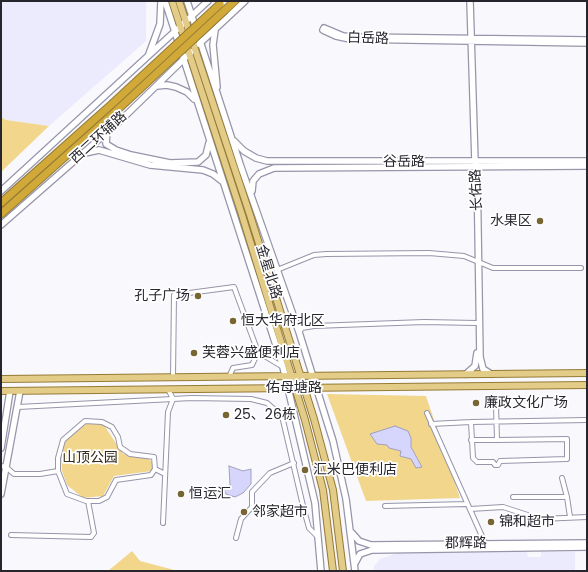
<!DOCTYPE html>
<meta charset="utf-8">
<style>
body{margin:0}
#map{position:relative;width:588px;height:572px;overflow:hidden;background:#f8f8fd;font-family:Poppins,sans-serif}
canvas{display:block}
.frame{position:absolute;inset:0;border:2px solid #27262e;pointer-events:none}
</style>
<div id="map">
<canvas width="588" height="572"></canvas>
<div class="frame"></div>
</div>
<script>
const c = document.querySelector('canvas').getContext('2d');
c.lineJoin = 'round';
function fill(path, color) {
  c.fillStyle = color;
  c.fill(path, 'evenodd');
}
function shape(rows) {
  const path = new Path2D();
  for (const r of rows) {
    path.moveTo(r[0], r[1]);
    for (let i = 2; i < r.length; i += 2) path.lineTo(r[i], r[i + 1]);
  }
  return path;
}
function strokePath(path, color, width, dash) {
  c.strokeStyle = color;
  c.lineWidth = width;
  c.lineCap = dash ? 'butt' : 'round';
  c.setLineDash(dash || []);
  c.stroke(path);
}
function label(font, color, halo, rows, align = 'center') {
  c.font = font + ' Poppins,"Noto Sans SC",sans-serif';
  c.lineWidth = 3.5;
  c.setLineDash([]);
  c.textBaseline = 'middle';
  c.strokeStyle = halo;
  c.fillStyle = color;
  for (const [text, x, y, turn = 0] of rows) {
    c.save();
    c.translate(x, y);
    c.rotate((+turn || 0) * Math.PI / 180);
    c.textAlign = isNaN(turn) ? turn : align;
    if (halo) c.strokeText(text, 0, 0);
    c.fillText(text, 0, 0);
    c.restore();
  }
}
fill(shape([
 [1,1,146,1,146,41,49,126,6,120,1,117],
 [527,552,528,557,541,557,541,552,575,552,575,571,374,571,374,566,380,559,397,553]
]), '#ebebfd');
fill(shape([
 [1,117,6,120,49,126,1,172],
 [327,394,426,396,460,498,366,501],
 [102,422,123,454,146,457,152,462,152,471,114,476,103,496,83,498,67,485,62,471,61,455,65,440,86,424],
 [132,551,140,561,178,571,108,571]
]), '#f2d68c');
const water = shape([
 [395,426,408,431,411,438,411,447,422,467,416,468,411,459,400,456,401,451,389,448,387,445,377,444,370,434,395,426],
 [229,466,243,471,251,469,251,484,243,493,235,497,226,494,224,490,230,485,229,466]
]);
fill(water, '#d6d5fb');
strokePath(water, '#a2a0be', 1);
const street = shape([
 [277,270,314,255,326,254,429,253,464,256,493,268,581,268],
 [299,332,302,328,314,326,424,322,477,323],
 [173,377,174,295,234,287,258,352,283,367],
 [229,377,233,368,252,365,258,352],
 [18,407,173,399,168,389],
 [427,413,485,543],
 [471,422,473,458,477,462,493,462,495,465,498,465,500,461,567,459,567,439,497,440,496,405],
 [431,424,471,422,587,420],
 [471,440,497,440],
 [1,466,6,467,14,474,40,474,58,471,58,458,63,440,85,421,102,422,112,427,118,437,120,447,130,454,154,457,155,469,151,475,116,480,107,497,99,501,86,501,67,494,58,471],
 [155,469,165,474],
 [513,497,567,497,562,478],
 [567,497,570,517],
 [385,506,466,504],
 [470,509,503,507,540,519,587,517],
 [163,523,168,412,173,399,191,398,251,399,267,403,282,416,304,510,309,528,318,537],
 [11,535,91,537,94,533,88,501],
 [236,538,241,519,252,507,252,492,270,473,294,463]
]);
const secondary = shape([
 [165,1,283,367,315,503,321,571],
 [187,1,241,167,299,332,333,441,346,499,355,571],
 [470,1,475,162,477,166,480,357,483,369,491,374],
 [215,30,213,45,217,87],
 [587,40,359,37,343,36,324,28,323,30,336,36,350,39,587,43],
 [199,44,245,1],
 [149,54,160,24,161,1],
 [157,86,167,85,176,87,187,92,194,99],
 [107,131,106,144,116,150,131,155,170,163,198,162,206,155,209,143],
 [234,141,244,151,256,158,267,161,587,161],
 [85,153,99,150,150,165,203,170,213,174,222,181],
 [1,191,208,1],
 [252,191,253,181,259,174,274,168,587,166],
 [1,225,121,120,191,52],
 [466,374,475,366,477,353],
 [1,448,10,391],
 [1,494,20,391],
 [352,533,359,541,371,545,587,543],
 [355,563,360,554,372,550,587,547]
]);
const primary = shape([
 [172,1,242,215,305,420,323,490,333,571],
 [179,1,250,215,314,419,333,490,343,571],
 [1,379,587,373],
 [1,391,587,385]
]);
const highway = shape([
 [225,10,235,1],
 [1,203,112,104],
 [1,214,115,112]
]);
strokePath(street, '#9695aa', 6);
strokePath(secondary, '#9695aa', 8);
strokePath(primary, '#957b35', 8);
strokePath(highway, '#957b35', 9);
strokePath(street, '#fff', 4);
strokePath(secondary, '#fff', 5.5);
strokePath(primary, '#e3cb88', 6);
strokePath(highway, '#d0a939', 7);
const highwayBridge = shape([
 [112,104,220,4],
 [115,112,225,10]
]);
strokePath(highwayBridge, '#957b35', 9, []);
strokePath(highwayBridge, '#d0a939', 7);
for (const [x, y, r, color] of [
 [540,221,4,"#776533"],
 [198,296,4,"#776533"],
 [233,321,4,"#776533"],
 [194,353,4,"#776533"],
 [476,403,4,"#776533"],
 [226,415,4,"#776533"],
 [305,470,4,"#776533"],
 [181,494,4,"#776533"],
 [244,512,4,"#776533"],
 [491,522,4,"#776533"]
]) {
  const dot = new Path2D();
  dot.arc(x, y, r, 0, 2 * Math.PI);
  c.fillStyle = color;
  c.fill(dot);
  strokePath(dot, '#fff', 1.5);
}
label('14px', '#27262e', '#fff', [
 ["白岳路",368,39,2],
 ["西二环辅路",99,138,-42],
 ["谷岳路",404,162],
 ["长佑路",477,190,-93],
 ["金星北路",268,272,73],
 ["佑母塘路",294,388],
 ["郡辉路",466,544,-1]
]);
label('14px', '#27262e', '#fff', [
 ["水果区",532,221,"right"],
 ["孔子广场",190,296,"right"],
 ["恒大华府北区",241,321],
 ["芙蓉兴盛便利店",202,353],
 ["廉政文化广场",484,403],
 ["25、26栋",234,415],
 ["汇米巴便利店",313,470],
 ["恒运汇",189,494],
 ["邻家超市",252,512],
 ["锦和超市",499,522]
], 'left');
label('14px', '#312a18', '#fff', [
 ["山顶公园",90,458]
]);
</script>
